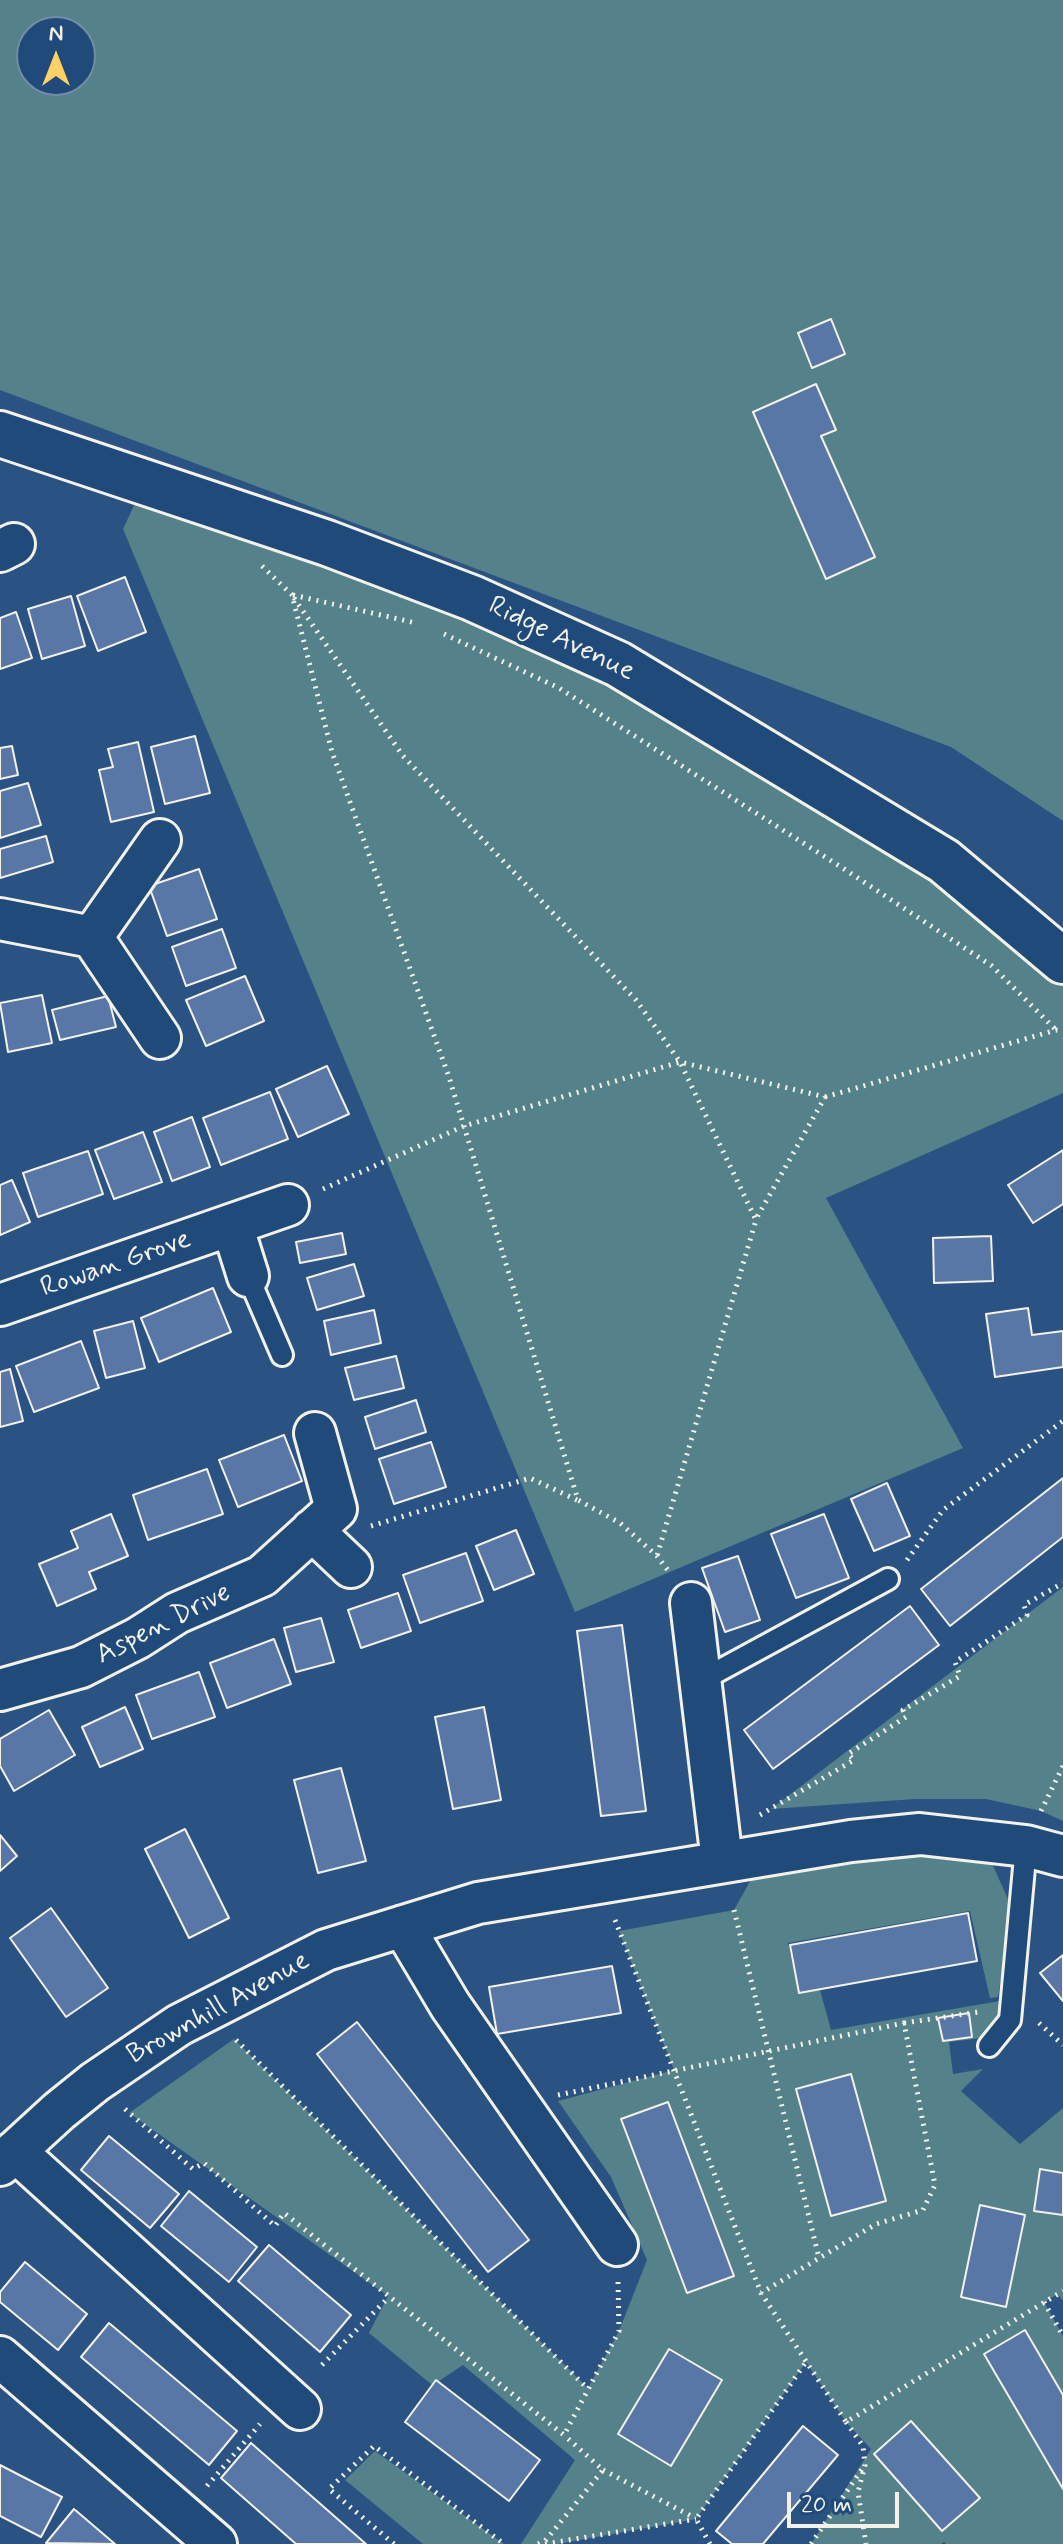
<!DOCTYPE html>
<style>
body{margin:0}
#map{position:relative;width:1063px;height:2544px;overflow:hidden;background:#2a5383;font-family:Mynerve,sans-serif}
canvas{display:block}
.north{position:absolute;left:16px;top:16px;width:80px;height:80px;box-sizing:border-box;background:#1f4a7a;border:2px solid #748da6;border-radius:50%;rotate:0deg;font-size:22px;font-weight:700;line-height:32px;text-align:center;color:#f4f1e8}
.north::after{content:'';display:block;margin:auto;width:28px;height:36px;background:#ffd166;clip-path:polygon(50% 0,100% 100%,50% 72%,0 100%)}
.scale{position:absolute;left:787px;top:2492px;width:112px;height:36px;box-sizing:border-box;border:4px solid #f4f1e8;border-top:0;padding-left:10px;font-size:24px;line-height:28px;white-space:nowrap;color:#f4f1e8;-webkit-text-stroke:6px #1f4a7a;paint-order:stroke}
</style>
<div id="map">
<canvas width="1063" height="2544"></canvas>
<div class="north">N</div>
<div class="scale">20 m</div>
</div>
<script>
const c = document.querySelector('canvas').getContext('2d');
c.lineJoin = 'round';
function fill(path, color) {
  c.fillStyle = color;
  c.fill(path, 'evenodd');
}
function shape(rows) {
  const path = new Path2D();
  for (const r of rows) {
    path.moveTo(r[0], r[1]);
    for (let i = 2; i < r.length; i += 2) path.lineTo(r[i], r[i + 1]);
  }
  return path;
}
function strokePath(path, color, width, dash) {
  c.strokeStyle = color;
  c.lineWidth = width;
  c.lineCap = dash ? 'butt' : 'round';
  c.setLineDash(dash || []);
  c.stroke(path);
}
function label(font, color, halo, rows, align = 'center') {
  c.font = font + ' Mynerve,sans-serif';
  c.lineWidth = 7;
  c.setLineDash([]);
  c.textBaseline = 'middle';
  c.strokeStyle = halo;
  c.fillStyle = color;
  for (const [text, x, y, turn = 0] of rows) {
    c.save();
    c.translate(x, y);
    c.rotate((+turn || 0) * Math.PI / 180);
    c.textAlign = isNaN(turn) ? turn : align;
    if (halo) c.strokeText(text, 0, 0);
    c.fillText(text, 0, 0);
    c.restore();
  }
}
fill(shape([
 [0,0,1063,0,1063,821,951,747,0,390],
 [32,32,80,32,80,80,32,80],
 [145,482,618,664,1063,961,1063,1093,826,1198,963,1448,575,1612,123,529],
 [1063,1587,1063,1821,1041,1811,986,1799,915,1799,771,1809],
 [951,1847,990,1859,1012,1908,998,1997,990,1998,970,1911,788,1943,799,1993,820,1990,831,2030,1000,2001,997,2036,949,2042,953,2074,983,2069,961,2091,1020,2144,1063,2108,1063,2301,1058,2294,1044,2302,1063,2336,1063,2544,946,2544,944,2542,941,2544,811,2544,871,2449,846,2422,806,2362,696,2519,557,2544,521,2544,575,2460,463,2365,433,2385,431,2384,369,2333,388,2296,129,2113,234,2039,588,2388,619,2331,647,2260,611,2177,558,2101,674,2070,619,1931,734,1910,753,1876,814,1860],
 [375,2451,504,2544,423,2544,345,2480]
]), '#54818a');
const building = shape([
 [831,319,845,354,812,368,798,333,831,319],
 [816,384,836,430,821,436,875,557,826,579,753,412,816,384],
 [125,577,146,632,98,651,77,596,125,577],
 [71,596,85,646,42,659,28,609,71,596],
 [16,612,32,658,0,669,0,618,16,612],
 [195,736,210,793,165,804,151,747,195,736],
 [138,742,154,812,111,822,99,770,113,767,108,749,138,742],
 [12,746,18,775,0,779,0,748,12,746],
 [28,783,41,825,0,838,0,791,28,783],
 [46,836,53,862,0,878,0,849,46,836],
 [199,869,217,919,167,936,149,886,199,869],
 [222,929,236,968,186,986,172,947,222,929],
 [245,976,264,1021,206,1046,186,1000,245,976],
 [42,995,52,1043,8,1052,0,1003,42,995],
 [108,996,116,1027,60,1040,52,1010,108,996],
 [327,1066,349,1114,298,1137,276,1089,327,1066],
 [270,1092,288,1139,221,1165,203,1118,270,1092],
 [192,1117,210,1167,172,1181,154,1132,192,1117],
 [143,1132,162,1182,114,1199,95,1150,143,1132],
 [1063,1150,1063,1204,1033,1223,1008,1185,1063,1150],
 [88,1151,103,1194,38,1217,23,1173,88,1151],
 [12,1180,30,1222,0,1235,0,1185,12,1180],
 [342,1233,346,1254,300,1263,296,1242,342,1233],
 [991,1236,993,1281,934,1283,933,1238,991,1236],
 [354,1264,364,1296,317,1310,307,1278,354,1264],
 [213,1288,231,1332,159,1362,141,1318,213,1288],
 [1028,1308,1032,1335,1063,1331,1063,1367,995,1377,986,1314,1028,1308],
 [374,1310,381,1343,331,1355,324,1321,374,1310],
 [133,1321,145,1368,106,1378,94,1331,133,1321],
 [81,1341,99,1388,34,1412,16,1366,81,1341],
 [396,1356,404,1388,354,1400,345,1368,396,1356],
 [10,1369,23,1421,0,1427,0,1372,10,1369],
 [416,1400,426,1432,375,1449,365,1417,416,1400],
 [284,1435,302,1481,238,1507,219,1460,284,1435],
 [431,1442,446,1487,394,1504,379,1459,431,1442],
 [207,1469,223,1514,148,1540,133,1495,207,1469],
 [1063,1478,1063,1537,950,1626,921,1589,1063,1478],
 [887,1483,910,1536,874,1551,851,1499,887,1483],
 [111,1514,128,1556,89,1572,96,1589,57,1606,39,1564,78,1548,71,1531,111,1514],
 [824,1514,849,1578,796,1598,771,1534,824,1514],
 [516,1530,534,1574,494,1590,476,1546,516,1530],
 [466,1553,483,1601,420,1623,403,1575,466,1553],
 [738,1556,760,1620,725,1632,702,1568,738,1556],
 [398,1593,411,1631,361,1648,348,1610,398,1593],
 [910,1606,939,1645,773,1769,744,1730,910,1606],
 [321,1618,334,1662,296,1672,284,1628,321,1618],
 [622,1625,646,1811,601,1816,577,1631,622,1625],
 [274,1639,291,1684,227,1708,210,1663,274,1639],
 [199,1672,215,1717,152,1739,136,1695,199,1672],
 [125,1707,143,1749,100,1767,82,1727,125,1707],
 [484,1707,501,1800,453,1809,435,1717,484,1707],
 [49,1710,75,1755,14,1791,0,1766,0,1739,49,1710],
 [341,1768,366,1861,318,1873,294,1780,341,1768],
 [185,1829,229,1918,189,1938,145,1849,185,1829],
 [0,1835,17,1856,0,1871,0,1835],
 [51,1908,108,1988,66,2017,10,1938,51,1908],
 [968,1913,977,1961,799,1993,790,1945,968,1913],
 [1063,1955,1063,2001,1040,1973,1063,1955],
 [612,1966,621,2013,497,2034,489,1987,612,1966],
 [969,2013,972,2037,943,2041,938,2018,969,2013],
 [357,2022,529,2240,488,2272,317,2054,357,2022],
 [851,2074,886,2201,831,2216,796,2089,851,2074],
 [668,2102,734,2276,687,2293,621,2119,668,2102],
 [109,2136,179,2194,150,2228,81,2170,109,2136],
 [1040,2169,1063,2173,1063,2215,1034,2211,1040,2169],
 [189,2191,257,2247,229,2282,161,2226,189,2191],
 [980,2205,1025,2215,1006,2307,961,2297,980,2205],
 [269,2245,351,2315,320,2352,238,2281,269,2245],
 [25,2262,87,2314,58,2350,0,2302,0,2292,25,2262],
 [109,2323,237,2431,209,2465,81,2357,109,2323],
 [1025,2330,1063,2395,1063,2489,984,2354,1025,2330],
 [669,2349,722,2380,671,2466,618,2434,669,2349],
 [436,2380,540,2460,509,2501,405,2422,436,2380],
 [911,2421,980,2498,942,2531,874,2454,911,2421],
 [803,2426,838,2455,763,2544,732,2544,716,2531,803,2426],
 [251,2443,366,2544,296,2544,221,2478,251,2443],
 [0,2465,62,2497,41,2537,0,2516,0,2465],
 [74,2509,115,2544,46,2543,74,2509]
]);
fill(building, '#5876a6');
strokePath(building, '#f4f1e8', 2);
const service = shape([
 [248,1276,282,1355],
 [700,1681,888,1579],
 [989,2046,1010,2020,1026,1846]
]);
const minor = shape([
 [0,551,14,544],
 [0,919,92,937,160,1038],
 [92,937,160,840],
 [232,1225,248,1276],
 [0,1305,288,1205],
 [312,1530,351,1567],
 [691,1603,722,1861],
 [0,1690,81,1667,138,1638,177,1613,262,1576,336,1509,315,1433],
 [403,1926,450,2005,617,2245],
 [15,2151,300,2409],
 [0,2165,59,2111,95,2082,179,2025,326,1950,478,1903,851,1841,920,1834,1026,1846,1063,1856],
 [0,2357,216,2544]
]);
const tertiary = shape([
 [0,434,327,543,472,598,618,664,944,861,1063,961]
]);
strokePath(service, '#f4f1e8', 26);
strokePath(minor, '#f4f1e8', 46);
strokePath(tertiary, '#f4f1e8', 50);
strokePath(shape([
 [262,566,292,595,332,752,449,1077,578,1500,620,1523,657,1556,670,1573],
 [293,595,416,623],
 [294,598,403,756,636,1000,680,1062,756,1220,657,1556],
 [444,634,559,688,841,867,992,966,1056,1030],
 [825,1097,1056,1030,1063,1031],
 [323,1189,464,1126,680,1062,825,1097,756,1219],
 [371,1526,530,1478,577,1500],
 [907,1560,943,1510,1063,1421],
 [1041,1811,1063,1766],
 [760,1815,854,1760,848,1754,906,1717,903,1710,960,1676,955,1662,1027,1615,1024,1605,1063,1583],
 [734,1910,819,2258],
 [615,1920,761,2293,846,2422,1063,2291],
 [904,2023,979,2012],
 [1039,2023,1063,2045],
 [236,2040,588,2389],
 [558,2095,904,2023,935,2185,923,2210,876,2224,761,2293],
 [125,2109,193,2169,204,2163,275,2226,284,2213,564,2435,619,2331,618,2282],
 [1044,2302,1063,2336],
 [322,2365,389,2297],
 [846,2422,863,2446,865,2465,858,2492,866,2544],
 [603,2470,695,2518],
 [207,2486,260,2424],
 [394,2544,329,2489,374,2446,504,2544],
 [538,2544,545,2541,603,2470,564,2435],
 [545,2544,696,2519],
 [710,2544,696,2519,806,2362],
 [811,2544,862,2469]
]), '#f4f1e8', 5, [2, 6]);
strokePath(service, '#1f4a7a', 20);
strokePath(minor, '#1f4a7a', 40);
strokePath(tertiary, '#1f4a7a', 44);
label('28px', '#f4f1e8', '#1f4a7a', [
 ["Ridge Avenue",561,640,26],
 ["Rowan Grove",116,1265,-19],
 ["Aspen Drive",164,1625,-27],
 ["Brownhill Avenue",219,2009,-29]
]);
</script>
